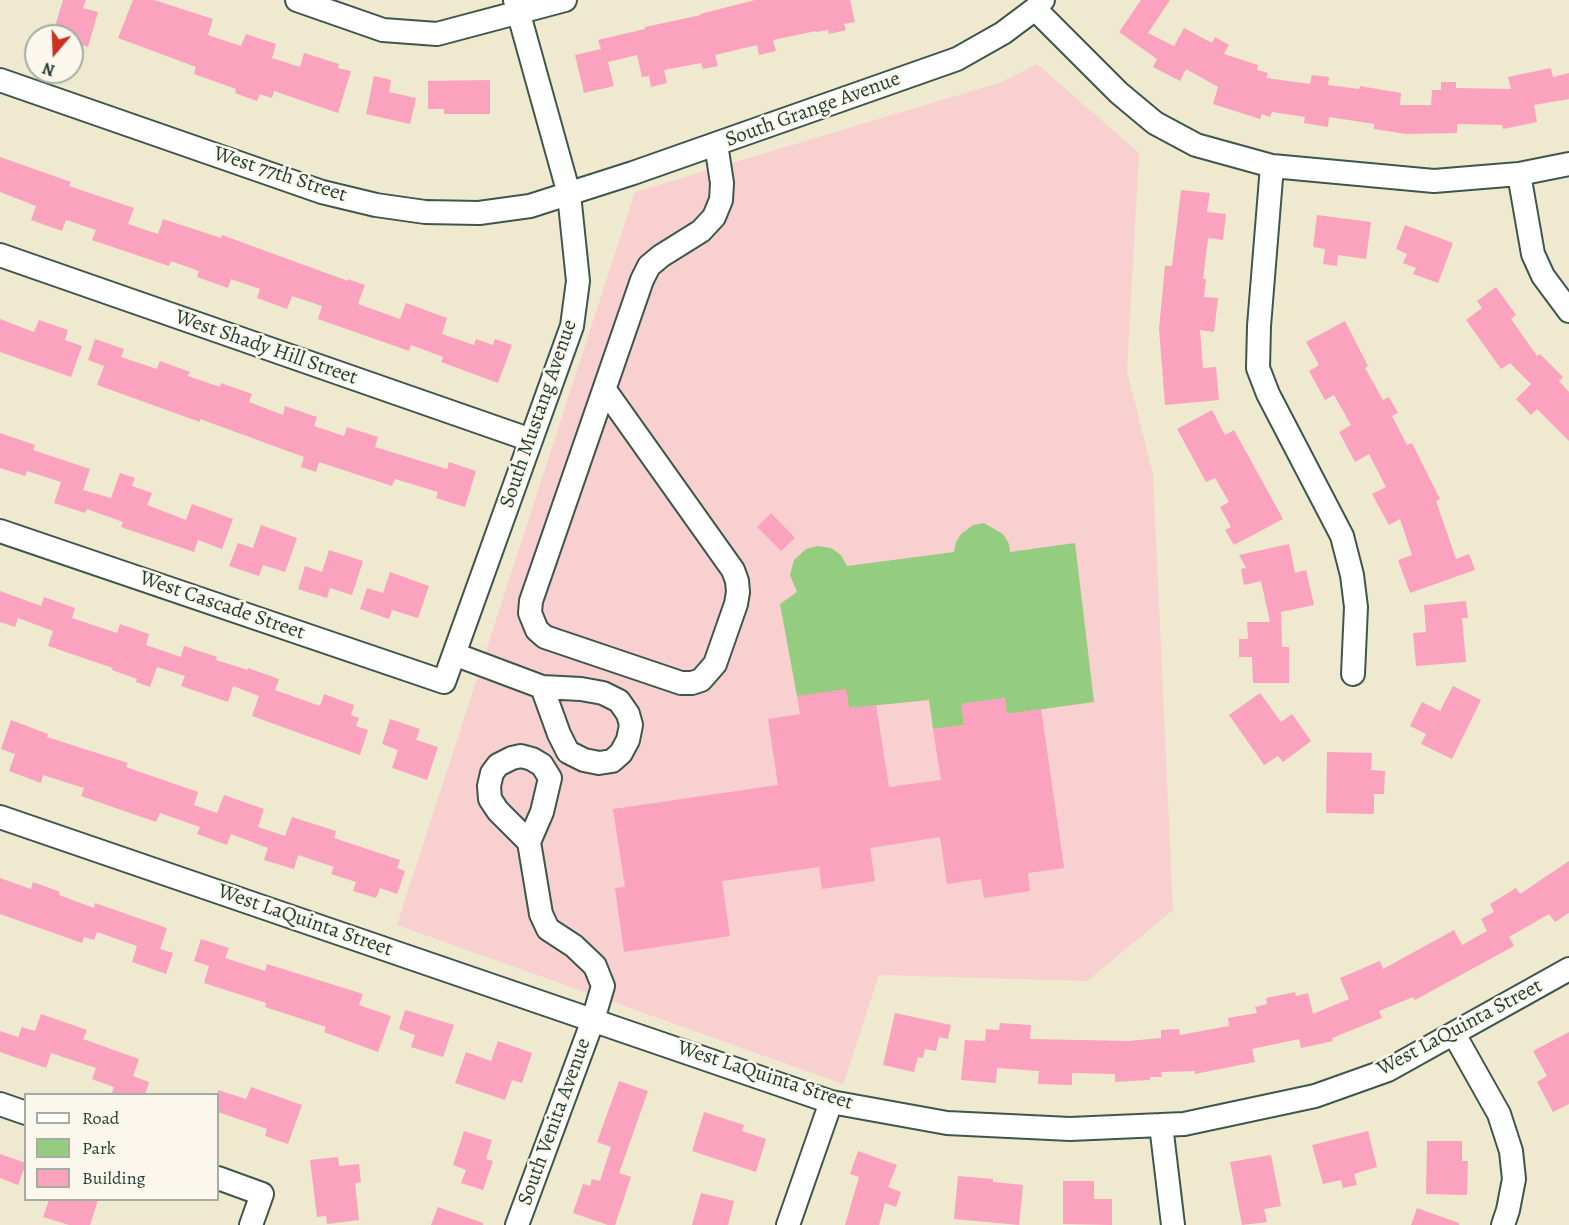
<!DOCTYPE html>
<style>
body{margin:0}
#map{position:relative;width:1569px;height:1225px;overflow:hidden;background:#efe9d0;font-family:Alegreya,serif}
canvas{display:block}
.legend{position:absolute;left:24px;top:1093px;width:195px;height:108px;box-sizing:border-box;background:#fbf7ec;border:2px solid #a3ada2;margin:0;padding:8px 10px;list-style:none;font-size:18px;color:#1f3d34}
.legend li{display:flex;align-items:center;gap:12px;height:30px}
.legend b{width:30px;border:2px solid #a3ada2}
.north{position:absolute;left:24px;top:24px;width:60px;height:60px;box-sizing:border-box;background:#fbf7ec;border:2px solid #a3ada2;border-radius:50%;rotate:199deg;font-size:16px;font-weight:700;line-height:24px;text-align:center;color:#1f3d34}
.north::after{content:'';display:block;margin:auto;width:21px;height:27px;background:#c8321e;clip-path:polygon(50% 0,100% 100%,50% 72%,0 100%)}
</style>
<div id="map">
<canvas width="1569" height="1225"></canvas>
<ul class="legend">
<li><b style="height:8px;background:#fff"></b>Road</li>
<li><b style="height:16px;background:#95cd80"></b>Park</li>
<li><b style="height:16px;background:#fba2be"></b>Building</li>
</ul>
<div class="north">N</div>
</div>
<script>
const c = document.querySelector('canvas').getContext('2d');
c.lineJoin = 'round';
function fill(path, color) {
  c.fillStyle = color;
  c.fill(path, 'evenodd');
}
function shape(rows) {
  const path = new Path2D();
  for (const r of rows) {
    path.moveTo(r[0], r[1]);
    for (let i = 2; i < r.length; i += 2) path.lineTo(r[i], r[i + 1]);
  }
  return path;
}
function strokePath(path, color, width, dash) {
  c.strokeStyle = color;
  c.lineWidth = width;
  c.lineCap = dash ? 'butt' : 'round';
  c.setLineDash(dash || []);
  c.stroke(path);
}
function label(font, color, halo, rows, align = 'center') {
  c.font = font + ' Alegreya,serif';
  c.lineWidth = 5;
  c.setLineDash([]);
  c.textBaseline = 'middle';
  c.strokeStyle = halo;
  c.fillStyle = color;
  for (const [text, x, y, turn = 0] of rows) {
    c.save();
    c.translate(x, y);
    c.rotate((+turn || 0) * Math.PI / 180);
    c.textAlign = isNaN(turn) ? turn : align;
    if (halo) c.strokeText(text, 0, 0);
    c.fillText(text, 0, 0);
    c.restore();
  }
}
fill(shape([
 [1037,64,1139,153,1127,372,1153,474,1173,910,1087,981,879,975,843,1084,397,925,635,192,1002,82]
]), '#f7d0cf');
fill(shape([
 [984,523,1003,534,1009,544,1010,552,1075,543,1094,702,1007,714,1004,698,962,704,964,725,933,729,929,700,849,708,797,696,780,604,797,592,790,575,794,560,806,549,817,546,831,548,841,555,847,566,954,552,956,542,961,534,973,525]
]), '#95cd80');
fill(shape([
 [63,0,86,0,83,8,98,12,88,47,72,42,72,36,52,36],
 [133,0,154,0,213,19,208,35,241,46,246,34,276,44,272,58,300,67,304,53,339,64,338,68,351,71,338,113,274,91,272,98,260,94,257,101,235,93,236,89,194,74,196,67,118,38],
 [755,0,850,0,855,22,844,24,846,30,829,34,828,30,816,32,816,31,773,40,776,51,759,55,757,45,715,55,718,66,703,69,701,63,664,70,667,83,651,87,649,76,642,77,637,55,608,62,614,86,584,93,575,55,601,49,598,40,645,29,645,27,701,15,700,14],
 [1141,0,1170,0,1148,33,1174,46,1184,28,1212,43,1215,37,1229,45,1224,54,1258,65,1257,70,1268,73,1266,78,1310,84,1312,75,1329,77,1328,85,1359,89,1360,86,1401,93,1400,105,1431,105,1432,90,1441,90,1441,82,1456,82,1456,88,1511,89,1508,77,1551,68,1553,77,1569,73,1569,99,1534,105,1537,122,1503,129,1502,125,1457,124,1457,133,1406,134,1374,129,1374,124,1329,117,1328,127,1304,123,1305,117,1272,112,1270,117,1262,114,1260,119,1213,104,1218,87,1186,69,1180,81,1153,67,1157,59,1119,32],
 [374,76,391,80,389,92,416,98,410,124,366,114],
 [490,80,490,114,444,114,444,109,428,109,428,81],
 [0,157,71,182,69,186,134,208,128,224,158,234,163,219,221,238,222,235,348,281,348,279,365,285,358,304,400,319,406,303,447,318,442,334,474,345,476,339,493,345,495,339,512,345,498,383,441,362,443,357,411,345,409,351,318,319,322,306,292,296,287,309,257,298,260,289,231,279,228,288,197,277,199,271,171,261,169,266,92,240,96,230,66,220,62,231,31,220,36,206,0,192],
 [1181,190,1210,193,1207,212,1226,214,1223,240,1208,238,1203,279,1206,279,1204,297,1218,298,1214,332,1200,330,1203,368,1216,367,1219,400,1165,405,1159,329,1165,266,1172,266],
 [1317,215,1371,222,1366,259,1338,255,1337,266,1323,264,1325,249,1313,247],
 [1405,225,1453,243,1438,283,1413,274,1416,268,1403,263,1407,254,1396,249],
 [1496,287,1516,315,1511,319,1537,356,1540,354,1563,377,1559,381,1569,392,1569,441,1537,409,1531,415,1516,399,1531,384,1510,363,1501,369,1466,320,1482,308,1477,301],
 [0,319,34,332,39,320,68,330,65,340,82,346,71,377,0,352],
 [1345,321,1368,366,1365,368,1383,400,1389,397,1398,413,1392,416,1407,445,1412,443,1440,499,1436,501,1456,559,1469,554,1475,570,1410,593,1398,560,1412,555,1400,519,1389,525,1372,494,1386,487,1369,454,1355,462,1339,432,1351,425,1334,395,1325,400,1309,371,1319,365,1306,342],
 [95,339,124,349,121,357,157,369,160,361,190,372,188,376,220,387,221,383,252,394,249,402,283,415,285,406,317,417,314,426,344,436,347,427,378,437,375,447,447,469,449,462,476,471,465,507,436,498,438,492,395,479,392,486,319,462,316,472,301,467,304,457,200,419,200,422,97,385,104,366,88,360],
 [1212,410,1225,435,1234,430,1283,519,1234,545,1225,530,1231,527,1220,507,1229,502,1215,478,1206,482,1177,429],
 [0,433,35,445,33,450,90,469,83,490,111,498,120,473,135,478,132,486,152,493,147,505,186,520,192,504,233,519,222,549,198,540,194,552,121,527,123,522,87,509,85,513,54,503,61,482,27,471,25,476,0,468],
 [771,513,795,538,781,551,757,527],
 [261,525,297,538,285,572,263,565,259,576,229,566,238,543,253,548],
 [1289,544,1295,573,1306,570,1314,605,1281,612,1282,647,1289,647,1289,683,1253,683,1252,657,1239,657,1239,639,1248,639,1247,622,1270,622,1261,581,1244,585,1241,569,1246,568,1239,555],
 [329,550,363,561,352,595,330,588,327,598,298,589,305,566,322,572],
 [390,572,429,586,418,618,392,610,389,619,360,609,367,588,383,593],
 [0,591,41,606,44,597,75,608,72,618,117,633,120,624,149,634,146,645,181,657,184,646,217,657,216,660,248,670,248,668,279,679,275,690,320,706,324,694,354,705,351,715,359,718,356,726,368,730,360,755,252,716,259,696,233,686,228,702,181,686,185,676,157,667,150,687,136,682,137,679,112,670,113,668,48,646,53,631,18,618,15,627,0,622],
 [1466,601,1468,618,1462,618,1466,662,1416,666,1413,633,1426,632,1424,605],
 [1453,686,1481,700,1452,759,1421,744,1426,734,1410,726,1422,702,1440,711],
 [846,689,849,708,876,705,889,787,941,780,933,729,964,725,961,704,1005,698,1007,714,1041,709,1064,868,1028,873,1030,891,984,898,981,879,947,884,940,837,870,848,875,881,822,889,819,867,722,881,730,936,624,952,615,888,625,887,613,809,778,785,768,719,800,714,797,696],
 [1260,693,1281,722,1292,714,1311,741,1283,762,1278,756,1264,765,1229,715],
 [390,719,420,729,416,740,438,747,427,780,392,768,398,750,382,744],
 [11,720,48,734,47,737,128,763,126,767,198,792,194,805,217,813,224,795,264,809,258,827,285,836,292,817,336,831,334,838,400,860,397,868,405,871,397,894,380,888,376,898,353,891,356,882,331,874,334,867,298,855,294,869,264,860,268,848,231,834,227,845,197,834,200,827,160,813,156,822,81,796,84,788,43,775,41,783,9,771,15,754,1,749],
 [1327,752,1372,753,1371,770,1385,771,1384,794,1374,794,1374,814,1326,813],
 [1569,861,1569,913,1555,922,1549,914,1509,937,1514,946,1415,1000,1413,997,1379,1011,1382,1018,1332,1038,1333,1041,1301,1048,1299,1039,1252,1049,1255,1062,1195,1074,1195,1071,1161,1072,1162,1077,1150,1077,1150,1080,1115,1082,1115,1074,1072,1073,1072,1085,1038,1084,1039,1071,997,1068,996,1083,961,1080,965,1040,985,1041,986,1029,999,1030,1000,1023,1031,1025,1030,1039,1128,1041,1161,1038,1161,1030,1179,1029,1180,1035,1229,1026,1228,1018,1257,1013,1255,1007,1267,1004,1266,998,1295,992,1296,996,1308,993,1313,1014,1349,999,1340,978,1380,961,1383,969,1454,930,1462,945,1487,931,1481,919,1494,912,1490,904,1516,888,1520,894],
 [0,878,31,889,33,882,60,892,59,895,94,908,95,903,167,928,160,949,173,953,166,974,132,962,137,946,97,932,94,940,84,937,82,943,0,914],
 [201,939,229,948,225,958,265,971,267,964,363,994,359,1005,391,1016,378,1052,324,1032,326,1027,265,1007,266,1003,204,983,209,966,194,961],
 [405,1010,454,1025,443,1057,411,1047,415,1035,399,1029],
 [895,1013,951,1025,948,1039,939,1037,936,1051,925,1049,923,1058,918,1057,914,1072,883,1065],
 [41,1014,87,1030,83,1039,139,1059,133,1076,149,1082,145,1095,111,1095,114,1087,92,1079,96,1068,51,1053,46,1068,0,1052,0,1031,18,1037,22,1027,35,1031],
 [1569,1032,1569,1104,1553,1112,1537,1082,1547,1076,1533,1051],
 [498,1041,532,1053,522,1083,512,1080,505,1100,455,1083,466,1052,491,1061],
 [619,1081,648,1091,619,1173,631,1177,615,1225,608,1225,573,1213,583,1184,590,1186,592,1179,600,1181,611,1147,597,1142],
 [251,1087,302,1105,288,1144,265,1136,267,1129,218,1112,218,1090,246,1099],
 [704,1112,744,1125,742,1131,766,1139,756,1172,692,1151],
 [464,1131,492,1140,486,1159,493,1161,483,1190,461,1183,466,1170,453,1165],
 [1368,1131,1377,1167,1354,1174,1357,1185,1343,1188,1341,1180,1323,1184,1312,1145],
 [1427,1141,1462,1141,1462,1161,1468,1161,1467,1195,1426,1194],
 [858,1151,897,1165,888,1187,901,1192,896,1207,885,1203,879,1225,845,1225,859,1177,850,1174],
 [0,1154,26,1163,18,1185,0,1178],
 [1271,1155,1281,1206,1264,1209,1267,1222,1242,1225,1230,1162],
 [338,1157,339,1166,359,1164,361,1182,355,1183,359,1220,327,1224,326,1216,317,1217,310,1160],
 [958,1176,993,1179,993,1182,1023,1185,1019,1225,954,1219],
 [1063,1181,1094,1181,1094,1199,1112,1199,1112,1225,1063,1224],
 [701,1193,734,1201,728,1225,692,1225],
 [49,1200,98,1200,90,1225,69,1225,43,1217],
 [438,1207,483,1223,483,1225,431,1225],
 [1417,1208,1459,1223,1459,1225,1411,1225]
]), '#fba2be');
const minor = shape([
 [297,0,383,30,437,34,565,0],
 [1035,9,1119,93,1155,123,1196,145,1272,166,1434,181,1519,174,1569,164],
 [0,80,322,192,376,205,425,212,479,213,530,206,633,173,957,59,1003,33,1035,9,1043,0],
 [1272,166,1259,326,1258,368,1268,394,1342,536,1352,575,1356,607,1353,674],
 [1519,174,1533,254,1543,276,1569,311],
 [0,255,531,440],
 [605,390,733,570,737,581,738,592,736,604,715,664,701,680,692,683,681,683,545,637,537,630,530,613,531,601,642,280,649,266,661,256,701,231,714,217,721,200,722,183,716,144],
 [0,531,444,682,572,326,578,281,569,194,515,0],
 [454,654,542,687,581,689,603,693,619,701,628,714,631,725,628,740,621,753,612,761,599,763,584,760,568,752,559,734,542,687],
 [0,817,831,1102,947,1123,1070,1129,1184,1124,1315,1096,1388,1070,1569,969],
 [1454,1034,1499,1114,1511,1151,1514,1179,1508,1210,1503,1225],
 [0,1104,26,1113],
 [1161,1125,1173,1225],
 [218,1178,262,1194,251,1225],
 [517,1225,593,1020,603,986,595,966,574,946,548,929,541,914,529,842,542,812,550,778,542,765,532,759,521,756,512,758,498,765,492,773,489,786,490,799,498,811,529,842],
 [788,1225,831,1102]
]);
strokePath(minor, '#3e574b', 26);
strokePath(minor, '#fff', 22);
label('21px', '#1f3d34', '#fbf7ec', [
 ["South Grange Avenue",813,110,-20],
 ["West 77th Street",280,175,18],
 ["West Shady Hill Street",266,348,19],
 ["South Mustang Avenue",539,414,-71],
 ["West Cascade Street",222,606,19],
 ["West LaQuinta Street",305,921,19],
 ["West LaQuinta Street",1460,1028,-28],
 ["West LaQuinta Street",765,1076,18],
 ["South Venita Avenue",555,1122,-70]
]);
</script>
